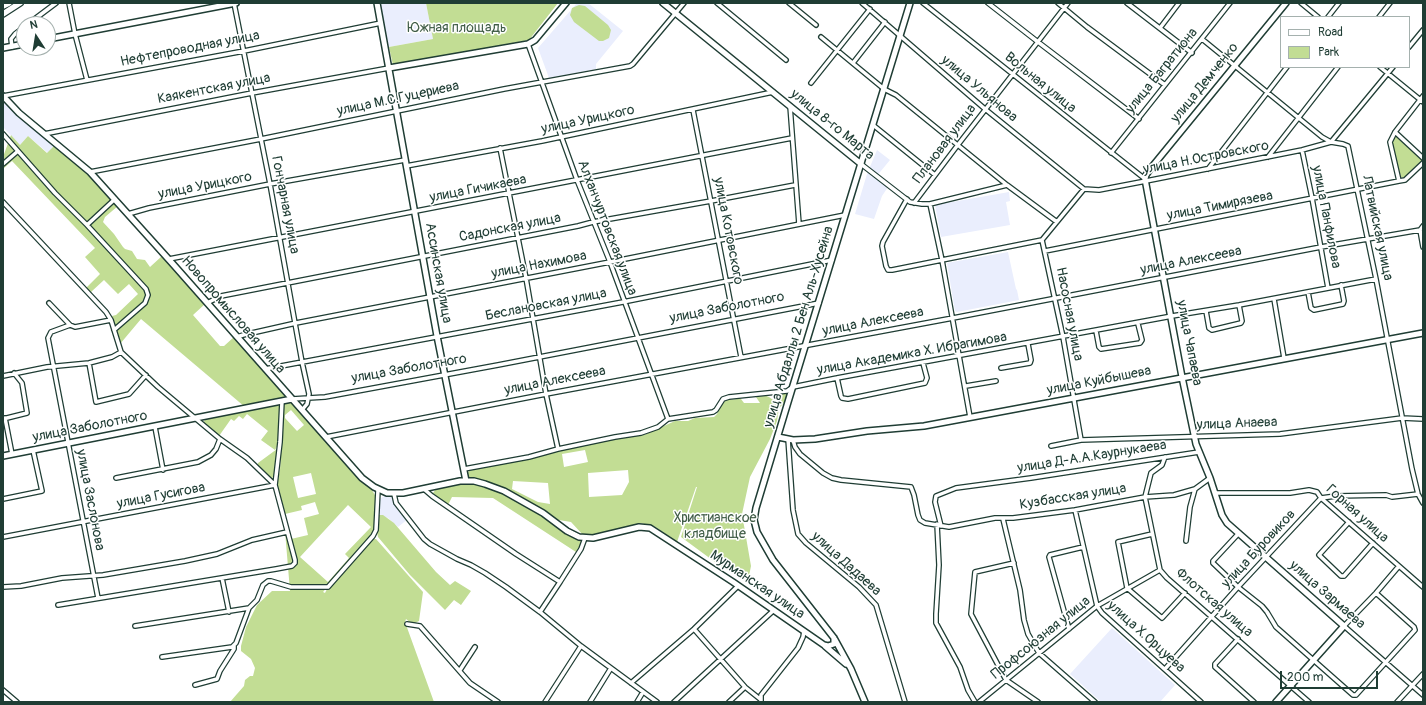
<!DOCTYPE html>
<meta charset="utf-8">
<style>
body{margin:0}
#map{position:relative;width:1426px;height:705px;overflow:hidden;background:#fff;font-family:Pangolin,sans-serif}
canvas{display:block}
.frame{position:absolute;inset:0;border:4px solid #1f3d34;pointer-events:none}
.legend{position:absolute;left:1280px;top:16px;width:130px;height:52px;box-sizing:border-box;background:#fff;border:1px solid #a5b1ae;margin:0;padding:5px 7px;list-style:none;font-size:12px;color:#1f3d34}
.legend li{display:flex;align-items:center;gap:8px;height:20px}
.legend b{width:20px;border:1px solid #a5b1ae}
.north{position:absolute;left:16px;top:16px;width:40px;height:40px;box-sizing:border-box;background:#fff;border:1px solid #a5b1ae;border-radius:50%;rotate:348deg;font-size:11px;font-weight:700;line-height:16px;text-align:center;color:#1f3d34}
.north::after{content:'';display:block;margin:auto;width:14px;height:18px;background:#1f3d34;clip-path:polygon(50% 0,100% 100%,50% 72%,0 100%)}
.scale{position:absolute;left:1280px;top:671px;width:98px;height:18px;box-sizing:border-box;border:2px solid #1f3d34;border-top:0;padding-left:5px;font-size:12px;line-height:14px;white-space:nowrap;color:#1f3d34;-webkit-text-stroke:3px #fff;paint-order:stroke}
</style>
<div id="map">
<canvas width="1426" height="705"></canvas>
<div class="frame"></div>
<ul class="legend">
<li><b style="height:5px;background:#fff"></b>Road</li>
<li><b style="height:11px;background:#c2dd94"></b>Park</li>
</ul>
<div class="north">N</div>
<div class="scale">200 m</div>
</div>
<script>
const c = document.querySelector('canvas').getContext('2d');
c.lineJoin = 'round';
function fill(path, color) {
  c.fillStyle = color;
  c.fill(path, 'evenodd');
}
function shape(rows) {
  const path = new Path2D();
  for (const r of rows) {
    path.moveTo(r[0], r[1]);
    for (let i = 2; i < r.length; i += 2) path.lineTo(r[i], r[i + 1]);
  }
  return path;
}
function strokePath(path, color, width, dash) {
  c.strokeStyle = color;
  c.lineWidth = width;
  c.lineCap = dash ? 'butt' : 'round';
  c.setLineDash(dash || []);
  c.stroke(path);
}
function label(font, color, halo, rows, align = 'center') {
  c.font = font + ' Pangolin,sans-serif';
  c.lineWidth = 3;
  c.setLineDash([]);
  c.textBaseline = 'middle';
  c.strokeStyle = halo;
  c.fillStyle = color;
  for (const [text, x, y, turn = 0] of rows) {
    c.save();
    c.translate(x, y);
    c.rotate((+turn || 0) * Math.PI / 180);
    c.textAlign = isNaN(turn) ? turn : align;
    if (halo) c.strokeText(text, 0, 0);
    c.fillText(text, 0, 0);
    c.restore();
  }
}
fill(shape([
 [380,3,426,3,433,39,389,47],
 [577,3,588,3,623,31,596,64,596,69,549,78,538,48],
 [3,101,55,145,48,153,28,136,20,145,3,127],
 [877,150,890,160,876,177,888,187,882,196,874,219,855,214,867,174],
 [1009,192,1010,201,1006,202,1010,225,941,237,935,205],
 [1008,252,1016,289,1017,290,1019,300,957,312,955,311,947,263],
 [393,495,408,519,398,527,388,518,379,515,379,500,384,496],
 [1112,628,1175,685,1160,702,1101,702,1070,674]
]), '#eaeefd');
fill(shape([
 [426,3,558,3,529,40,393,65,389,47,433,39],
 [579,5,585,6,608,25,611,30,609,38,603,41,599,41,574,22,570,15,571,12,572,8],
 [11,135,20,145,28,136,47,153,55,145,89,174,118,206,105,217,103,222,114,234,123,247,125,249,132,251,137,259,145,260,150,267,162,256,205,304,193,315,220,346,224,346,234,337,283,393,285,396,283,399,245,407,141,319,120,344,112,316,116,315,138,294,129,284,118,294,104,280,91,292,86,288,100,274,85,257,95,248,12,161,3,169,3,157],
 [1396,136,1423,159,1423,161,1404,178,1401,177,1392,144,1393,137],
 [784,393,788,394,786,401,779,408,777,421,770,439,750,477,742,514,751,566,748,581,719,565,681,537,697,487,696,487,677,542,654,526,640,523,605,534,591,536,583,535,571,522,553,519,538,507,469,478,467,475,468,472,472,469,630,436,644,435,675,421,688,421,695,418,714,417,717,414,722,403,727,400,738,399,741,399,744,403,760,403,756,397,758,395,764,395,769,397,776,402,778,399,774,394],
 [585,450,588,462,564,467,562,454],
 [628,470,629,482,622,495,589,497,588,473],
 [513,481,548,483,550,504,538,502,512,489],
 [288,402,292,404,355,474,372,490,376,497,376,521,373,533,323,592,325,593,327,589,372,539,376,539,423,592,419,621,415,623,411,623,406,619,405,622,434,702,230,702,244,686,245,680,250,676,253,676,255,668,251,659,241,651,241,646,246,627,257,605,272,591,290,591,285,531,287,527,286,522,277,484,280,470,284,406,284,404],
 [291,410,304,425,297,431,285,418,285,415],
 [311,473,316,494,298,498,293,477],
 [315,502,319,514,304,518,308,535,291,539,285,514,302,510,301,506],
 [348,505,371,527,345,554,349,558,328,582,300,557],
 [274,405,280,406,279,443,275,450,261,440,268,431,247,414,243,419,239,416,234,421,231,419,219,436,203,423,206,418],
 [277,449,274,476,271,479,257,466,258,463],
 [463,483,481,484,504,492,540,513,566,533,581,540,581,545,576,552,493,498,452,497,448,505,435,496,433,493,436,489],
 [379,515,383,515,394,523,436,572,450,585,455,581,471,591,461,605,454,600,445,610,410,575,378,537,377,532]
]), '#c2dd94');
const street = shape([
 [69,3,75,34,87,80],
 [234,3,270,184,302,362,309,394,307,404,302,410],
 [717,3,786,60],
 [789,3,816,25],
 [862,3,985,109,1084,189,1099,190,1146,181,1302,150,1331,142],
 [923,3,1145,179],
 [988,3,1038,42,1139,119],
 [1058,3,1087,27,1165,85],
 [1127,3,1192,53],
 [1301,3,1318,17],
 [1328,17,1339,3],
 [1379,17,1390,3],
 [28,24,56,3],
 [1160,28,1179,3],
 [821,37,884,89,896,95,1007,185,1057,222],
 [1202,39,1322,137,1331,142,1343,144,1348,146,1376,279,1412,469,1418,494,1423,503],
 [528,44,577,180,610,262,668,419],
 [12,47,11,39,15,34,24,27],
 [1409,47,1423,30],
 [853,63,885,22],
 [1380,67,1423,102],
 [811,83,870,9],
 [3,96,244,51,381,23],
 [790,106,799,224],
 [693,110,741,357],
 [873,125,935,175],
 [1395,132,1423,158],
 [3,134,55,193,87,225,146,289,148,295,145,303,114,330],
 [44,134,252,93,389,68],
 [1331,142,1393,67],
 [500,148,526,278,546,394,558,449],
 [1302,150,1312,198,1328,288],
 [1111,153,1230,3],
 [1268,157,1338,67],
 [3,164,18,151],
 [861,164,910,202,922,204,930,204,1007,185],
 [406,166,542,141,773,92],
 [1208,169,1287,67],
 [90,172,261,139,504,89,630,66,633,64,684,3],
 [1399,181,1390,142,1395,132,1423,96],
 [907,199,883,242,882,246,886,266,888,270,892,270,1042,240],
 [3,202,106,312,111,320,121,352,158,387,220,439,247,458,275,485,295,560,295,563,292,566,276,569,58,605],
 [914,203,957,146,1068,3],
 [930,204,942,260,970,417],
 [128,214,149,208,270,184,405,160],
 [87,225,115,199],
 [1420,230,1423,247],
 [1042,240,1063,337,1081,440],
 [1042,240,1084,189],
 [1045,251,1399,181,1405,180,1423,163],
 [169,259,792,138],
 [1308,292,1311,308,1314,310,1343,304,1344,301,1341,285],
 [1274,299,1284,358],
 [49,303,70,325,75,327,111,320],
 [207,303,221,296,578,226,593,222,711,201,795,185],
 [1206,311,1209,328,1212,330,1241,323,1242,321,1239,305],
 [70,325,51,332,48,338,98,598],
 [1096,331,1099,347,1101,349,1140,343,1142,340,1138,324],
 [237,337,243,335,296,323,610,262,845,215],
 [89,363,96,402,129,394,146,375],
 [1001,368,1030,363,1031,360,1028,344],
 [265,369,623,302,832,260],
 [3,376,47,367,89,363,112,357,121,352],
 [837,378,841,396,842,398,848,399,925,383,927,378,923,363],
 [966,386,996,381],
 [292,399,325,397,498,365,819,303],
 [5,418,12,454],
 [3,419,27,413,22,383,14,373],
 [155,427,163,470],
 [326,437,546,394,953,318,1321,247,1420,230,1423,226],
 [788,439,793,510,798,534,806,543,859,587,876,605,905,702],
 [793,440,795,447,800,454,823,473,832,478,841,480,911,487,914,495,918,515,920,520,925,523,949,527,995,518,1013,518,1075,510,1145,497,1174,495,1195,489,1210,478],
 [1051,446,1081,440,1280,434,1402,418,1423,419],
 [1165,457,1162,465,1151,473,1145,497,1160,570,1167,578,1309,702],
 [464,469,529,457,558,449,615,437,641,433,658,427,668,419,713,412,716,410,723,399,729,397,787,391,793,387,837,378,1172,316,1239,305,1376,279],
 [116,478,198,462,211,455,216,449,220,439],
 [425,490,432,496,516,554,560,582,581,549,585,538],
 [1215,493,1290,493,1309,490,1317,492,1321,498,1423,587],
 [394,494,396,503,424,539,430,544,457,559,471,565,485,573,506,587,540,612,560,582],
 [3,499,42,491,33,450],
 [1075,510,1097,606,1102,613,1201,702],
 [1003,519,1020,590,1024,620,1028,634,1039,653,1095,702],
 [1349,522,1319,555,1341,576,1344,576,1373,543],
 [937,524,939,565,936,614,936,623,960,667,968,690,975,702],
 [941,526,935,502,936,496,956,488,1031,478,1199,452],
 [1239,533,1213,561,1213,563,1238,587,1262,606,1267,612,1276,627,1353,695,1356,695,1415,630,1414,627,1376,593],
 [1152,534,1118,542,1127,588,1162,618,1185,593],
 [3,537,275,485,280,442,282,401],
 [1186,541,1190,507,1195,489],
 [1014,563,975,572,971,614,1006,680,1038,702],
 [1399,566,1376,593,1344,626,1423,695],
 [222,578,229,612],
 [3,587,21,586,62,578,103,575,185,561,217,554,252,540,287,532],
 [540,612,581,646,657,702],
 [407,624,420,626,470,683,498,702],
 [135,626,249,608,257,600,263,585,268,581,271,581,291,587,328,587,373,536,376,530,378,490],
 [694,629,745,687,760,699],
 [1069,629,1049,557,1050,555,1083,547],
 [1238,639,1215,664,1215,667,1254,702],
 [162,657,232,647,236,643,249,608],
 [1165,669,1238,587,1321,498,1336,496,1386,495,1392,497,1418,494],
 [460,670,475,647],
 [631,683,694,629,738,586],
 [195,685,217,679,220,671,234,649,234,646],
 [3,690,17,702],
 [545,702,581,646],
 [590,702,611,668],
 [637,702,643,692],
 [674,702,774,610],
 [729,702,745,687],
 [761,702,761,695,798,648,803,637,804,631],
 [979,702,1097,606,1160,570],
 [1397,702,1423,674]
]);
const secondary = shape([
 [377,3,437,336,466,481],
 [663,3,861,164],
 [48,39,236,3],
 [3,48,24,44],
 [389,68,528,44,535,40,566,3],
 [3,96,19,113,90,172,172,263,362,478,374,487,387,493,403,493,460,481,474,481,485,484,504,491,543,513,567,531,579,537,593,538,639,527,650,528,733,582,824,645,828,646,834,644,834,638],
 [778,437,793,440,815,439,867,431,924,426,1423,333],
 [3,456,292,399],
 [825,646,846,664],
 [865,702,851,669,834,638,773,560,757,532,754,520,756,508,788,402,910,3],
 [1276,702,1344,626,1227,523,1222,515,1210,478,1196,444,1182,377,1145,179,1146,175,1151,168,1286,3]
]);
const primary = shape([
 [3,6,9,3],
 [3,14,20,3]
]);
strokePath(street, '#1f3d34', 6);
strokePath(secondary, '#1f3d34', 8);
strokePath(primary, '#1f3d34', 8);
strokePath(street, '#fff', 3.5);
strokePath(secondary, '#fff', 5);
strokePath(primary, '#fff', 5.5);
label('14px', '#405d47', '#fff', [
 ["Южная площадь",457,28],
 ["Христианское",715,518],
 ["кладбище",715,534]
]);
label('14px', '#1f3d34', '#fff', [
 ["Нефтепроводная улица",190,49,-11],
 ["улица Багратиона",1162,71,-51],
 ["Вольная улица",1040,83,39],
 ["улица Демченко",1205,83,-51],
 ["Каякентская улица",214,89,-11],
 ["улица Ульянова",979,89,40],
 ["улица М.С.Гуцериева",398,99,-12],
 ["улица Урицкого",588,120,-12],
 ["улица 8-го Марта",832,125,39],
 ["Плановая улица",945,144,-53],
 ["улица Н.Островского",1206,158,-11],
 ["улица Урицкого",205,186,-11],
 ["улица Гичикаева",478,189,-11],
 ["Гончарная улица",285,205,79],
 ["улица Тимирязева",1220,206,-11],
 ["улица Панфилова",1326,217,79],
 ["Садонская улица",510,228,-11],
 ["Алханчуртовская улица",607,228,69],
 ["Латвийская улица",1377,228,78],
 ["улица Котовского",728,231,79],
 ["улица Алексеева",1191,261,-11],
 ["улица Нахимова",539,265,-11],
 ["Ассинская улица",438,273,80],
 ["Беслановская улица",546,305,-11],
 ["улица Заболотного",727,308,-11],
 ["Насосная улица",1069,314,79],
 ["Новопромысловая улица",233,315,49],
 ["улица Алексеева",873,322,-11],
 ["улица Абдаллы 2 Бен Аль-Хусейна",799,327,-73],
 ["улица Чапаева",1189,343,79],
 ["улица Академика Х. Ибрагимова",912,354,-10],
 ["улица Заболотного",409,369,-10],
 ["улица Алексеева",555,381,-11],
 ["улица Куйбышева",1099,381,-11],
 ["улица Анаева",1237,424,-2],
 ["улица Заболотного",90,427,-11],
 ["улица Д-А.А.Каурнукаева",1092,457,-9],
 ["улица Гусигова",161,496,-11],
 ["Кузбасская улица",1073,497,-9],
 ["улица Заслонова",90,500,79],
 ["Горная улица",1357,514,42],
 ["улица Буровиков",1259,549,-47],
 ["улица Дадаева",846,564,42],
 ["Мурманская улица",757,585,34],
 ["улица Зармаева",1327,595,41],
 ["Флотская улица",1214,603,41],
 ["улица Х.Орцуева",1146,637,42],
 ["Профсоюзная улица",1041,638,-39]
]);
</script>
